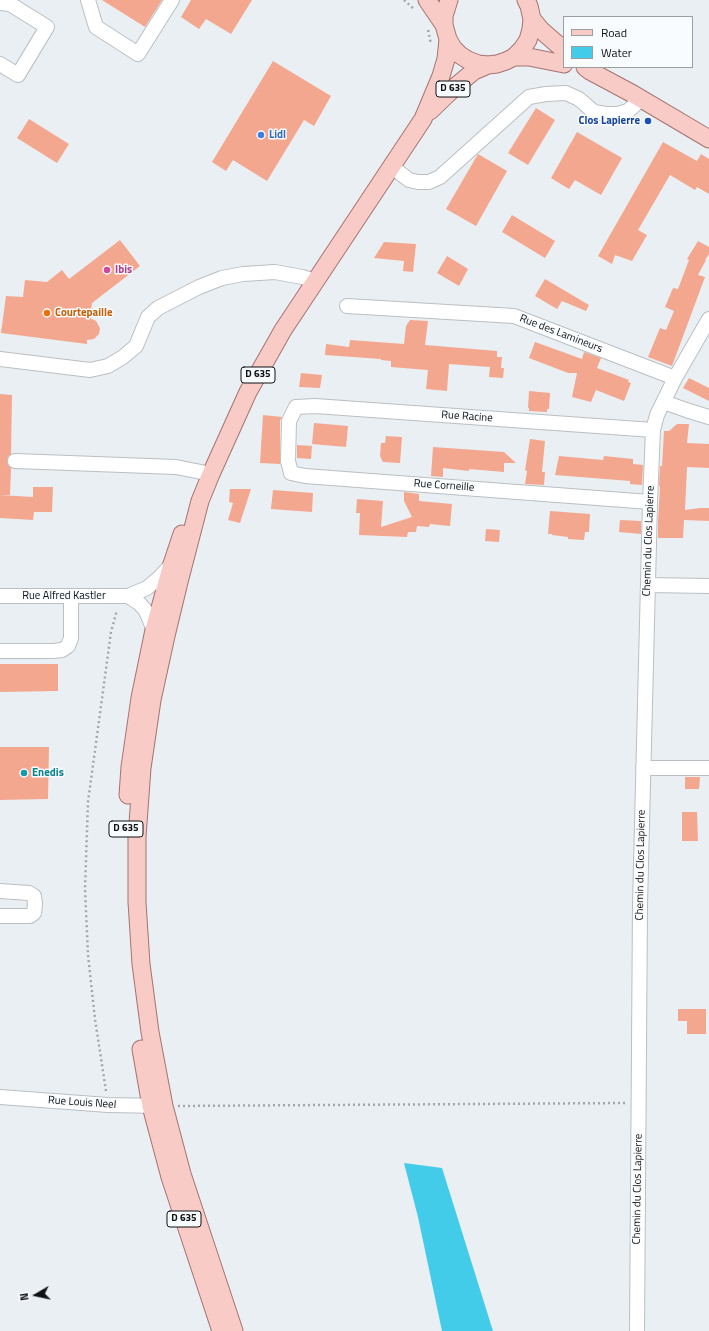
<!DOCTYPE html>
<style>
body{margin:0}
#map{position:relative;width:709px;height:1331px;overflow:hidden;background:#eaeff3;font-family:"Titillium Web",sans-serif}
canvas{display:block}
.legend{position:absolute;left:563px;top:16px;width:130px;height:52px;box-sizing:border-box;background:#f9fcfe;border:1px solid #9b9ea0;margin:0;padding:5px 7px;list-style:none;font-size:12px;color:#0f1112}
.legend li{display:flex;align-items:center;gap:8px;height:20px}
.legend b{width:20px;border:1px solid #9b9ea0}
.north{position:absolute;left:16px;top:1275px;width:40px;height:40px;-webkit-text-stroke:3px #f9fcfe;paint-order:stroke;rotate:261deg;font-size:11px;font-weight:700;line-height:16px;text-align:center;color:#0f1112}
.north::after{content:'';display:block;margin:auto;width:14px;height:18px;background:#0f1112;clip-path:polygon(50% 0,100% 100%,50% 72%,0 100%)}
</style>
<div id="map">
<canvas width="709" height="1331"></canvas>
<ul class="legend">
<li><b style="height:5px;background:#f9cbc7"></b>Road</li>
<li><b style="height:11px;background:#42cce9"></b>Water</li>
</ul>
<div class="north">N</div>
</div>
<script>
const c = document.querySelector('canvas').getContext('2d');
c.lineJoin = 'round';
function fill(path, color) {
  c.fillStyle = color;
  c.fill(path, 'evenodd');
}
function shape(rows) {
  const path = new Path2D();
  for (const r of rows) {
    path.moveTo(r[0], r[1]);
    for (let i = 2; i < r.length; i += 2) path.lineTo(r[i], r[i + 1]);
  }
  return path;
}
function strokePath(path, color, width, dash) {
  c.strokeStyle = color;
  c.lineWidth = width;
  c.lineCap = dash ? 'butt' : 'round';
  c.setLineDash(dash || []);
  c.stroke(path);
}
function label(font, color, halo, rows, align = 'center') {
  c.font = font + ' "Titillium Web",sans-serif';
  c.lineWidth = 3;
  c.setLineDash([]);
  c.textBaseline = 'middle';
  c.strokeStyle = halo;
  c.fillStyle = color;
  for (const [text, x, y, turn = 0] of rows) {
    c.save();
    c.translate(x, y);
    c.rotate((+turn || 0) * Math.PI / 180);
    c.textAlign = isNaN(turn) ? turn : align;
    if (halo) c.strokeText(text, 0, 0);
    c.fillText(text, 0, 0);
    c.restore();
  }
}
fill(shape([
 [404,1163,442,1168,493,1331,442,1331,418,1217]
]), '#42cce9');
fill(shape([
 [102,0,162,0,145,27],
 [191,0,252,0,231,34,206,19,199,29,181,17],
 [273,61,331,96,314,126,304,120,267,181,233,160,226,171,212,162],
 [536,108,555,120,528,165,508,153],
 [29,119,69,144,57,163,17,138],
 [577,132,622,158,601,195,575,180,569,189,551,178],
 [663,142,697,161,701,154,709,159,709,194,697,187,695,190,670,175,638,230,647,235,632,261,615,255,612,264,598,256],
 [478,154,507,171,476,226,446,209],
 [512,215,555,241,545,258,502,232],
 [120,240,140,266,92,303,90,318,96,321,100,328,99,334,94,339,87,340,87,344,1,333,6,296,23,297,25,280,47,282,62,270,69,279],
 [698,241,709,247,709,254,705,260,706,260,698,275,705,277,672,366,648,357,660,328,666,330,674,311,665,307,673,288,678,289,689,260,687,259],
 [384,242,416,244,413,272,403,271,404,261,374,258],
 [447,256,468,269,459,286,437,273],
 [545,279,589,305,586,311,562,301,557,309,535,296],
 [410,320,428,321,425,345,497,351,497,357,502,357,501,368,504,368,503,378,489,377,490,367,449,364,447,391,426,389,428,370,391,367,391,361,381,360,381,359,325,355,326,344,349,347,350,340,404,344,406,326],
 [535,342,582,359,584,352,601,358,597,368,629,380,628,382,631,383,624,401,596,390,591,402,572,397,577,373,568,373,529,358],
 [301,373,322,375,320,388,299,387],
 [689,378,709,388,709,401,683,388],
 [529,391,550,393,549,409,547,409,547,412,529,411,529,408,528,408],
 [0,394,12,395,11,454,8,457,7,461,8,465,11,468,10,495,0,495],
 [263,415,282,417,280,421,280,464,260,463],
 [314,423,348,426,346,447,312,444],
 [677,424,689,424,687,443,709,444,709,468,687,467,685,510,700,508,709,508,709,521,684,520,683,538,658,538,658,521,660,486,659,486,660,466,662,466,664,431,669,431],
 [386,436,402,437,400,463,383,462,380,456,381,443,385,443],
 [530,439,545,441,542,472,545,472,544,485,525,484,527,471,525,470],
 [297,445,312,446,311,459,297,458],
 [433,447,504,452,516,463,504,463,504,472,469,469,469,471,443,468,443,477,431,476],
 [559,456,603,460,604,456,633,459,633,464,643,465,642,485,630,484,630,481,555,475],
 [33,487,53,487,52,512,34,512,33,520,0,518,0,495,33,497],
 [230,489,251,489,240,523,228,520,233,503,229,502],
 [273,490,313,493,312,512,271,509],
 [404,492,419,494,419,501,452,504,450,526,430,524,429,527,417,526,416,532,408,532,407,537,359,535,360,513,356,513,357,499,383,501,381,527,412,517,404,501],
 [550,511,590,514,589,532,585,532,584,540,568,539,568,537,552,535,552,534,548,534],
 [620,520,641,521,641,534,619,532],
 [486,529,500,530,499,542,485,541],
 [0,664,58,664,58,691,0,692],
 [0,747,49,747,48,799,0,800],
 [685,777,700,777,699,789,685,789],
 [682,812,697,812,698,841,682,841],
 [678,1009,706,1009,706,1034,687,1034,687,1021,678,1021]
]), '#f4a78f');
const minor = shape([
 [88,0,96,27,138,54,172,0],
 [0,3,10,4,47,27,18,75,0,64],
 [391,166,409,180,418,182,429,182,440,177,529,97,546,94,566,93,579,99,594,112,606,114,618,114,628,111,641,99],
 [347,306,514,316,675,378],
 [0,359,90,370,108,366,123,357,136,346,148,317,158,308,199,287,222,278,243,274,275,272,302,277,315,281],
 [664,402,686,410,709,417],
 [15,461,176,467,211,474],
 [650,502,305,476,291,473,288,461,289,421,296,407,315,406,653,430],
 [648,585,709,586],
 [0,596,128,596,147,588,160,577,172,564],
 [128,596,139,603,146,611,154,630],
 [0,651,53,651,62,650,68,646,71,638,71,596],
 [643,768,709,768],
 [0,891,29,893,34,896,35,904,34,913,30,916,0,916],
 [0,1097,108,1105,161,1106],
 [637,1331,640,905,650,502,653,430,657,415,675,378,709,319]
]);
const major = shape([
 [427,0,444,25],
 [449,0,444,16,444,25,448,39,453,48,460,55,468,60,478,64,488,65,497,64,506,61,514,57,522,49,528,40,531,29,532,19,529,6,526,0],
 [532,19,541,30,564,50],
 [514,57,529,57,564,64],
 [585,67,590,71,633,94,709,139],
 [430,111,456,86,474,71,488,65],
 [128,795,130,767,140,698,154,630,172,564,182,534],
 [141,1049,151,1106,170,1177,221,1331],
 [234,1331,182,1174,164,1106,150,1032,141,964,137,902,137,837,142,768,152,700,166,636,179,582,200,501,211,474,248,392,283,330,423,119,441,76,446,59,448,39]
]);
strokePath(minor, '#babfc3', 16);
strokePath(major, '#a47370', 19);
strokePath(shape([
 [404,0,414,9],
 [428,30,431,44],
 [106,1091,95,1019,88,955,85,889,88,802,111,632,117,610],
 [178,1106,625,1103]
]), '#a3a7aa', 2.5, [2, 3]);
strokePath(minor, '#fff', 14);
strokePath(major, '#f9cbc7', 17);
for (const [x, y, r, color] of [
 [648,121,4,"#1a4fb4"],
 [261,135,4,"#3f7fe0"],
 [107,270,4,"#d1479c"],
 [47,313,4,"#e8710a"],
 [24,773,4,"#0f9aa8"]
]) {
  const dot = new Path2D();
  dot.arc(x, y, r, 0, 2 * Math.PI);
  c.fillStyle = color;
  c.fill(dot);
  strokePath(dot, '#f9fcfe', 1.5);
}
for (const [x, y, w] of [
 [453,89,34],
 [258,375,34],
 [126,829,34],
 [184,1219,34]
]) {
  const box = new Path2D();
  box.roundRect(x - w / 2, y - 8, w, 16, 3);
  c.fillStyle = '#f9fcfe';
  c.fill(box);
  strokePath(box, '#0f1112', 1);
}
label('bold 10px', '#0f1112', null, [
 ["D 635",453,89],
 ["D 635",258,375],
 ["D 635",126,829],
 ["D 635",184,1219]
]);
label('bold 11px', '#164399', '#f9fcfe', [
 ["Clos Lapierre",640,121]
], 'right');
label('bold 11px', '#366cbe', '#f9fcfe', [
 ["Lidl",269,135]
], 'left');
label('bold 11px', '#b23c85', '#f9fcfe', [
 ["Ibis",115,270]
], 'left');
label('bold 11px', '#c56008', '#f9fcfe', [
 ["Courtepaille",55,313]
], 'left');
label('11px', '#0f1112', '#f9fcfe', [
 ["Rue des Lamineurs",561,334,21],
 ["Rue Racine",467,417,4],
 ["Rue Corneille",444,486,4],
 ["Chemin du Clos Lapierre",649,541,-88],
 ["Rue Alfred Kastler",64,596],
 ["Chemin du Clos Lapierre",641,865,-89],
 ["Rue Louis Neel",82,1103,4],
 ["Chemin du Clos Lapierre",638,1189,-89]
]);
label('bold 11px', '#0d838f', '#f9fcfe', [
 ["Enedis",32,773]
], 'left');
</script>
